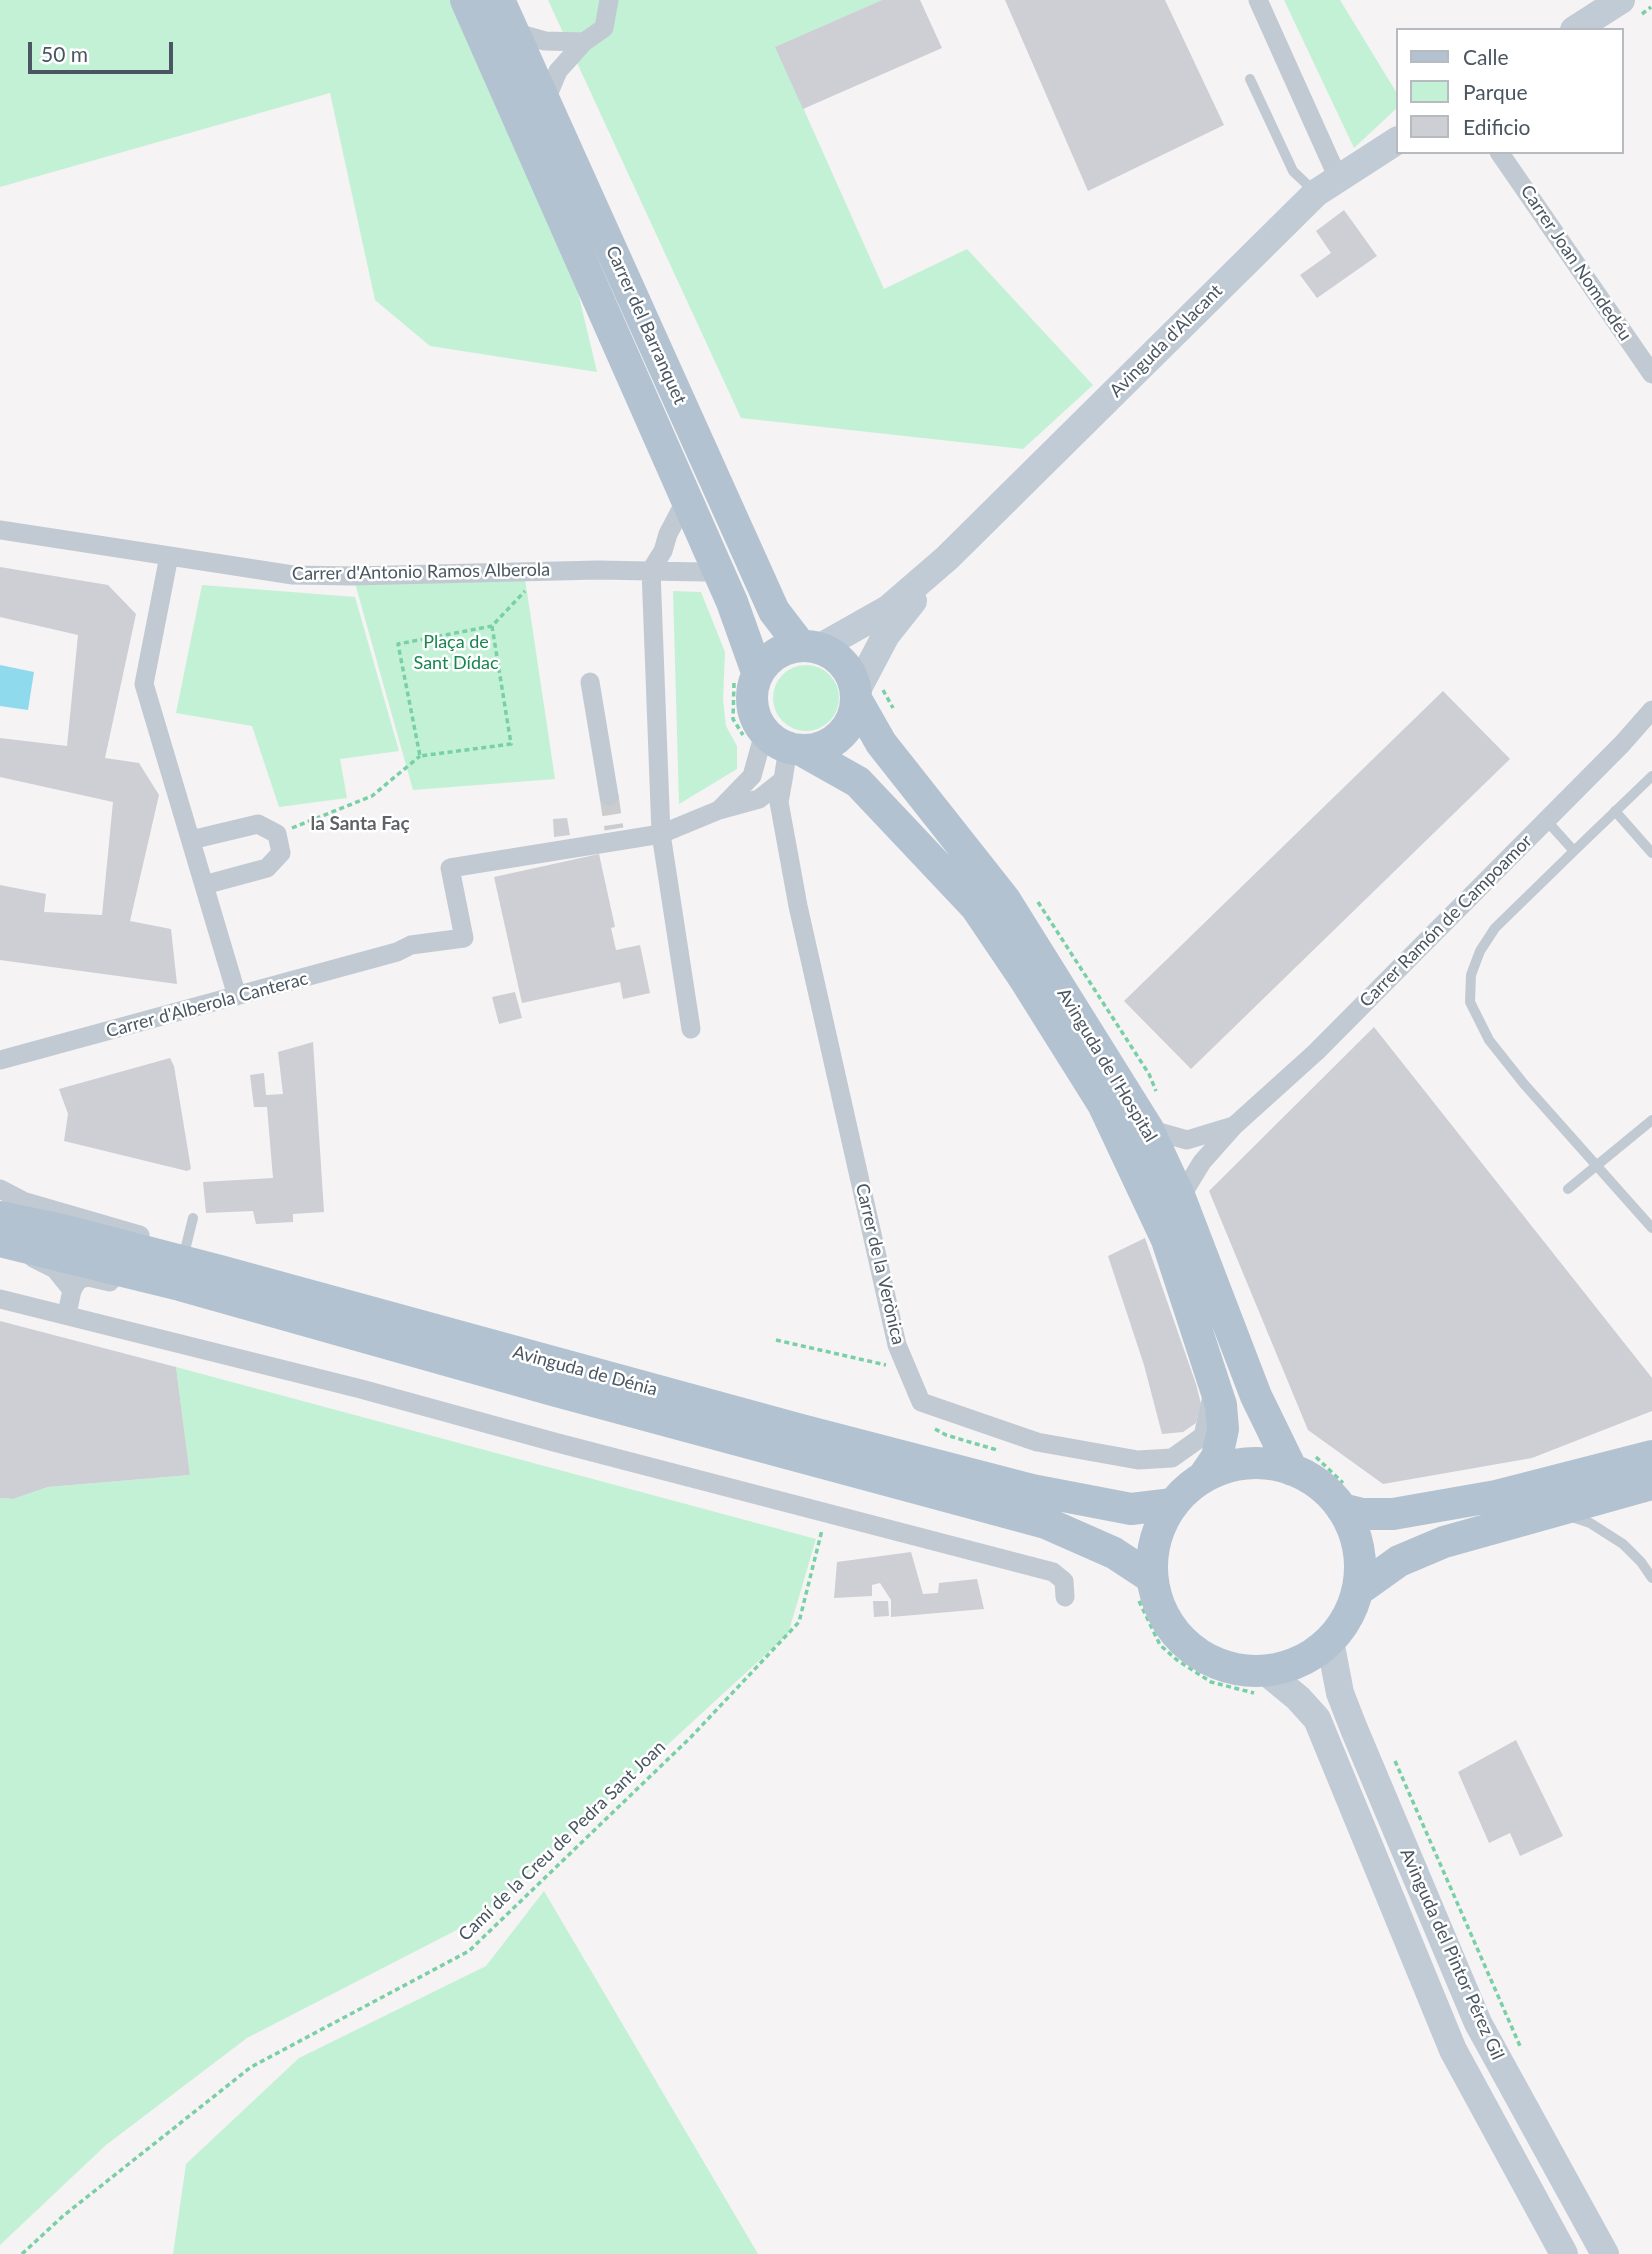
<!DOCTYPE html>
<meta charset="utf-8">
<style>
body{margin:0}
#map{position:relative;width:1652px;height:2254px;overflow:hidden;background:#f5f3f3;font-family:Lato,sans-serif}
canvas{display:block}
.legend{position:absolute;left:1396px;top:28px;width:228px;height:126px;box-sizing:border-box;background:#fff;border:2px solid #b7bbc0;margin:0;padding:9px 12px;list-style:none;font-size:21px;color:#4a5661}
.legend li{display:flex;align-items:center;gap:14px;height:35px}
.legend b{width:35px;border:2px solid #b7bbc0}
.scale{position:absolute;left:28px;top:42px;width:145px;height:32px;box-sizing:border-box;border:4px solid #4a5661;border-top:0;padding-left:9px;font-size:21px;line-height:24px;white-space:nowrap;color:#4a5661;-webkit-text-stroke:5px #fff;paint-order:stroke}
</style>
<div id="map">
<canvas width="1652" height="2254"></canvas>
<ul class="legend">
<li><b style="height:9px;background:#b3c2d1"></b>Calle</li>
<li><b style="height:19px;background:#c3f1d5"></b>Parque</li>
<li><b style="height:19px;background:#cdcfd5"></b>Edificio</li>
</ul>
<div class="scale">50 m</div>
</div>
<script>
const c = document.querySelector('canvas').getContext('2d');
c.lineJoin = 'round';
function fill(path, color) {
  c.fillStyle = color;
  c.fill(path, 'evenodd');
}
function shape(rows) {
  const path = new Path2D();
  for (const r of rows) {
    if (r.length === 3) {
      path.moveTo(r[0] + r[2], r[1]);
      path.arc(r[0], r[1], r[2], 0, 2 * Math.PI);
      continue;
    }
    path.moveTo(r[0], r[1]);
    for (let i = 2; i < r.length; i += 2) path.lineTo(r[i], r[i + 1]);
  }
  return path;
}
function strokePath(path, color, width, dash) {
  c.strokeStyle = color;
  c.lineWidth = width;
  c.lineCap = dash ? 'butt' : 'round';
  c.setLineDash(dash || []);
  c.stroke(path);
}
function label(font, color, halo, rows, align = 'center') {
  c.font = font + ' Lato,sans-serif';
  c.lineWidth = 5;
  c.setLineDash([]);
  c.textBaseline = 'middle';
  c.strokeStyle = halo;
  c.fillStyle = color;
  for (const [text, x, y, turn = 0] of rows) {
    c.save();
    c.translate(x, y);
    c.rotate((+turn || 0) * Math.PI / 180);
    c.textAlign = isNaN(turn) ? turn : align;
    if (halo) c.strokeText(text, 0, 0);
    c.fillText(text, 0, 0);
    c.restore();
  }
}
fill(shape([
 [0,0,450,0,571,263,597,372,430,346,375,300,330,93,0,187],
 [548,0,882,0,776,47,884,289,967,249,1093,385,1023,449,741,418],
 [1284,0,1340,0,1398,95,1398,107,1354,148],
 [524,572,555,779,413,790,353,576],
 [202,585,355,597,399,751,340,759,347,798,279,807,252,726,176,713],
 [673,591,701,592,725,652,723,700,726,726,737,746,737,769,679,804],
 [806,698,33],
 [176,1367,816,1539,788,1634,478,1919,247,2038,106,2145,0,2245,0,1498,13,1499,48,1487,190,1475],
 [544,1891,758,2254,173,2254,186,2164,299,2058,486,1966]
]), '#c3f1d5');
fill(shape([
 [0,665,34,672,28,710,0,706]
]), '#90daee');
fill(shape([
 [882,0,920,0,942,48,803,109,775,47],
 [1005,0,1165,0,1224,125,1088,191],
 [1344,210,1377,256,1317,298,1300,275,1331,253,1316,231],
 [0,567,108,585,136,614,105,758,139,763,159,795,130,921,171,929,177,984,0,960,0,885,46,894,44,912,102,915,113,802,0,777,0,738,67,746,78,635,0,617],
 [1443,691,1510,759,1191,1069,1124,1001],
 [567,818,570,835,554,837,553,819],
 [599,854,615,927,611,928,616,950,640,945,650,993,623,999,620,982,522,1003,494,877],
 [515,992,522,1018,499,1024,492,997],
 [1374,1027,1652,1378,1652,1411,1532,1458,1383,1484,1308,1430,1209,1191],
 [313,1042,324,1212,293,1214,293,1222,256,1224,253,1211,206,1213,203,1182,273,1178,267,1107,254,1107,250,1075,264,1073,266,1095,283,1094,278,1052],
 [170,1058,174,1066,191,1169,187,1171,64,1141,68,1114,59,1089],
 [1145,1238,1196,1384,1201,1404,1196,1423,1183,1432,1162,1434,1144,1365,1108,1256],
 [0,1321,176,1367,190,1475,48,1487,13,1499,0,1498],
 [911,1552,923,1594,938,1593,939,1583,977,1579,984,1609,891,1617,891,1600,880,1583,872,1585,872,1596,834,1598,837,1562],
 [873,1601,888,1601,889,1616,874,1617],
 [1516,1740,1563,1836,1520,1856,1510,1833,1489,1843,1458,1772]
]), '#cdcfd5');
strokePath(shape([
 [609,796,614,829]
]), '#caccce', 19, [19, 10]);
strokePath(shape([
 [1642,14,1651,7],
 [492,626,511,744,420,756,398,644,492,626,525,591],
 [734,683,733,719,743,735],
 [883,690,893,708],
 [292,828,372,796,420,756],
 [1038,902,1149,1074,1156,1091],
 [776,1340,886,1365],
 [935,1429,946,1435,997,1450],
 [1316,1457,1343,1483],
 [1139,1601,1160,1645,1177,1660,1211,1682,1254,1693],
 [1395,1761,1520,2046],
 [22,2254,63,2216,251,2067,469,1951,691,1737,799,1622,822,1530]
]), '#7ad0a6', 3.5, [5, 3.5]);
strokePath(shape([
 [1250,79,1293,171,1313,190],
 [1615,811,1652,853],
 [1546,820,1574,851,1495,928,1480,951,1471,975,1470,1002,1489,1040,1524,1084,1652,1228],
 [1574,851,1652,776],
 [1568,1189,1652,1120],
 [185,1250,193,1218],
 [1569,1516,1590,1523,1623,1544,1641,1562,1652,1578]
]), '#c1cad2', 10);
strokePath(shape([
 [1258,0,1338,178],
 [513,32,545,41,584,42],
 [545,102,558,71,584,42,604,28,609,0],
 [1499,152,1652,374],
 [687,498,668,534,663,551,651,570,661,834,691,1029],
 [0,530,293,575,353,576,598,570,703,572,719,570],
 [169,556,144,684,237,996],
 [590,682,609,796],
 [783,780,779,802,798,906,897,1345,921,1402,1037,1442,1138,1460,1172,1458,1203,1436,1212,1396],
 [720,809,752,776,764,733],
 [191,840,258,824,277,834,281,853,267,868,204,885],
 [0,1060,397,952,411,945,464,938,450,868,661,834,719,810,759,799,783,780,788,748],
 [1148,1129,1187,1140,1233,1126],
 [0,1189,23,1201,140,1235],
 [1180,1198,1202,1162,1234,1126,1316,1052,1622,744,1652,710],
 [33,1258,55,1269,72,1290],
 [0,1299,361,1389,554,1442,1053,1572,1064,1581,1065,1597],
 [67,1314,72,1290,78,1280,88,1277,110,1282]
]), '#c1cad2', 19);
strokePath(shape([
 [1574,30,1621,0],
 [819,648,888,609,947,558,1316,193,1398,140],
 [856,692,886,635,913,601],
 [1330,1641,1340,1693,1354,1729,1478,2023,1605,2254],
 [1264,1670,1298,1698,1317,1719,1453,2050,1564,2254]
]), '#c1cbd6', 28);
strokePath(shape([
 [466,0,732,602,757,672],
 [499,0,774,611,800,645],
 [804,698,52],
 [856,699,881,743,1005,900,1148,1129,1180,1198,1256,1396,1292,1470],
 [803,751,858,782,976,907,1024,978,1103,1104,1167,1240,1221,1405,1223,1429,1217,1457,1204,1476],
 [0,1217,62,1230,220,1271,801,1430,1032,1490,1131,1509,1173,1504],
 [0,1241,180,1285,553,1390,1046,1523,1114,1553,1152,1578],
 [1256,1567,104],
 [1342,1509,1362,1514,1393,1514,1496,1496,1652,1456],
 [1357,1591,1399,1561,1444,1542,1652,1484]
]), '#b3c2d1', 32);
label('18px', '#4a5661', '#fff', [
 ["Carrer Joan Nomdedéu",1576,263,56],
 ["Carrer del Barranquet",646,325,66],
 ["Avinguda d'Alacant",1166,341,-45],
 ["Carrer d'Antonio Ramos Alberola",421,572,-1],
 ["Carrer Ramón de Campoamor",1446,921,-45],
 ["Carrer d'Alberola Canterac",207,1005,-15],
 ["Avinguda de l'Hospital",1107,1065,59],
 ["Carrer de la Verònica",880,1264,77],
 ["Avinguda de Dénia",585,1371,15],
 ["Camí de la Creu de Pedra Sant Joan",562,1841,-44],
 ["Avinguda del Pintor Pérez Gil",1452,1954,66]
]);
label('18px', '#17864f', '#fff', [
 ["Plaça de",456,642],
 ["Sant Dídac",456,663]
]);
label('bold 19px', '#5f6368', '#fff', [
 ["la Santa Faç",360,824]
]);
</script>
